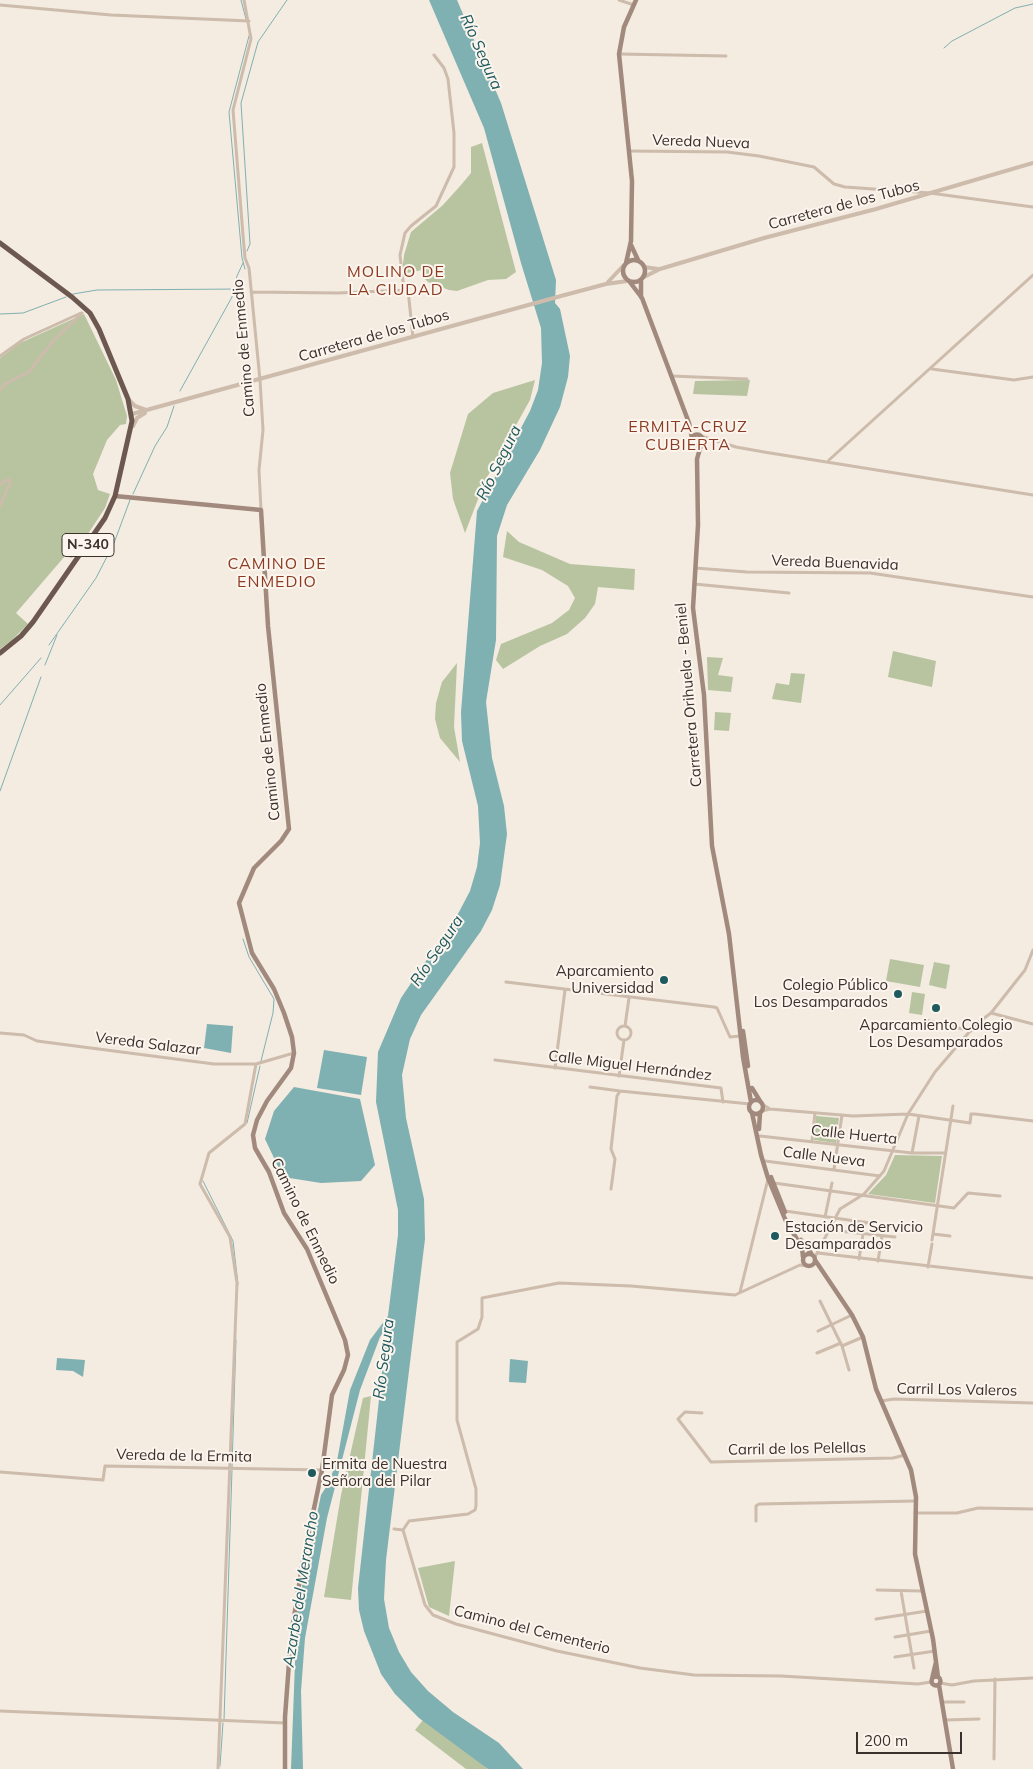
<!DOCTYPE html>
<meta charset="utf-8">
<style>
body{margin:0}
#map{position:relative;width:1033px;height:1769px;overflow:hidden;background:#f4ebe1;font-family:Mulish,sans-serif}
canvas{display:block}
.scale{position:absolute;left:856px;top:1732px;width:106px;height:22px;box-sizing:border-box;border:2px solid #3b302b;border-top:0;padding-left:6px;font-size:15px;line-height:18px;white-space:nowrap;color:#3b302b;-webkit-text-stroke:4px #fbf5ee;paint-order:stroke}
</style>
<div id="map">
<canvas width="1033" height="1769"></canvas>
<div class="scale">200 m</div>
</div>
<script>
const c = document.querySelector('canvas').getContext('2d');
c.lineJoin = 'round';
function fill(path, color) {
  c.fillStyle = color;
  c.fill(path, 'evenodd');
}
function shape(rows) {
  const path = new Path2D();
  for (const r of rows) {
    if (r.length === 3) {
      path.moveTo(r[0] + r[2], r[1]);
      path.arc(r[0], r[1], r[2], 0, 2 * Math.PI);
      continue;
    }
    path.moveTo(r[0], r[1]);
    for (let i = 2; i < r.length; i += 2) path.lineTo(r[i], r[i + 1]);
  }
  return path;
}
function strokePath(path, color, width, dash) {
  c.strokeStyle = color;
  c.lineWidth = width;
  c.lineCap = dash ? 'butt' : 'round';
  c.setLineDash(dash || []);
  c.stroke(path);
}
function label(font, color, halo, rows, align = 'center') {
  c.font = font + ' Mulish,sans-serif';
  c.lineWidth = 4;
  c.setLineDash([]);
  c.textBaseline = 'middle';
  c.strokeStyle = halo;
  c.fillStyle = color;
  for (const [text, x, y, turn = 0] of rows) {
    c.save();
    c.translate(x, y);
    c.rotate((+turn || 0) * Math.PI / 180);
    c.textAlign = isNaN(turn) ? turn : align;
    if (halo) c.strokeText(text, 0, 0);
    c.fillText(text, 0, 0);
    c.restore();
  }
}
fill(shape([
 [482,143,516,272,506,279,488,280,457,291,449,290,428,282,423,277,422,270,402,274,404,255,411,232,443,205,461,185,471,173,471,147],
 [84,314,116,380,127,416,126,424,120,425,107,440,93,474,98,490,110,494,105,508,72,558,65,556,16,613,28,624,12,640,0,649,0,358,20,343],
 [535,380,530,400,485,481,465,533,453,499,450,473,468,414,493,393],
 [750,380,747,396,693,394,695,381],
 [507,531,519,542,570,564,635,569,634,590,598,587,595,604,585,618,567,634,540,646,503,669,496,660,501,644,552,623,569,610,575,598,568,586,542,570,503,557],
 [893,651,936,661,932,687,888,677],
 [707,657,723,658,718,675,733,677,731,692,708,690],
 [457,663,454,727,460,762,440,738,435,719,436,703,442,682],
 [791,673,805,674,801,703,772,699,776,683,789,685],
 [715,712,731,713,729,731,714,730],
 [890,959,924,965,920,987,886,981],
 [934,962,950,965,946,989,929,985],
 [912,992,925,994,922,1015,909,1013],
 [816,1116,839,1118,836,1143,814,1140],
 [895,1155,942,1156,935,1203,868,1194,886,1175],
 [371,1396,351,1600,324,1597,341,1495,363,1398],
 [455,1561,449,1616,429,1607,418,1568],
 [423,1720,469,1753,488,1769,466,1769,415,1730]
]), '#b8c4a0');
fill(shape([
 [429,0,457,0,501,103,556,280,555,303,560,309,570,356,568,377,560,407,540,450,507,505,497,536,496,640,486,702,492,758,504,806,507,834,500,885,492,910,481,931,421,1015,410,1039,402,1075,406,1118,424,1199,425,1239,386,1560,384,1599,389,1628,399,1652,411,1672,428,1691,453,1712,499,1743,523,1769,488,1769,419,1718,395,1694,381,1674,364,1631,359,1610,358,1588,387,1328,380,1337,360,1390,327,1518,305,1638,301,1691,303,1769,291,1769,297,1610,321,1495,328,1484,337,1461,350,1390,370,1340,388,1316,398,1235,398,1210,376,1102,378,1052,401,998,459,912,470,891,477,867,480,843,478,806,462,741,461,712,477,511,530,411,538,390,542,363,541,328,521,263,484,128],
 [207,1024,233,1026,231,1053,204,1048],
 [324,1050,367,1057,361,1095,317,1088],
 [294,1087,360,1099,375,1165,361,1181,321,1183,283,1177,265,1139,274,1111],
 [57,1358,85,1360,83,1377,73,1371,56,1370],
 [510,1359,528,1361,526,1383,509,1382]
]), '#7fb0b2');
strokePath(shape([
 [241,0,246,19],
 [944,48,952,41,1015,8,1033,4],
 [247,251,250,244,241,103,258,42,287,0],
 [245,269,242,258,229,112,249,36],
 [73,294,97,290,244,289],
 [0,314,23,313,66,297],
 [180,391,232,297,237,276,243,263],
 [133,494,155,446,167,427,174,406],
 [49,645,96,578,114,543,130,500],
 [45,665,57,635],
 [0,705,41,658],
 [0,791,41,677],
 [243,939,249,957,274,999,273,1013,261,1061],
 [247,1123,260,1066],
 [203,1181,233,1241,238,1284],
 [232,1467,236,1340],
 [224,1720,232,1470],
 [220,1766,223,1723]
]), '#7fb0b2', 1);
strokePath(shape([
 [244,0,251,39,233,110,243,235,245,258,249,268,260,380,263,430,259,470,261,510],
 [619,0,634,5],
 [0,5,111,15,249,21],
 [619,54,726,56],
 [630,151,727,152,759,156,814,167,834,184,845,187,930,193,1033,207],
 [404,290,400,255,405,233,411,226,436,206,454,167,454,133,448,79,444,68,434,55],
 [251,292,338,293,408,290,413,337],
 [0,356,24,339,81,313],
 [932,369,1014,380,1033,377],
 [671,376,747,379],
 [0,390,5,384,29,372,53,341,82,313],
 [701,436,736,447,764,452,1033,495],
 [703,442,711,440],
 [829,460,1033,275],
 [0,484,9,479,10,483,0,506],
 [695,568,747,572,870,573,1033,597],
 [694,584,789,593],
 [506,982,714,1007,717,1008,730,1037,740,1036],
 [991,1013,1033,1024],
 [925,1020,971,1031],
 [625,1026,629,998],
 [624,1033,7],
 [0,1033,24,1035,37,1041,214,1064,256,1064,294,1053],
 [495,1060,721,1088,723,1102],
 [555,1068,565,990],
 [619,1076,624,1040],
 [590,1087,620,1091],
 [762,1104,770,1109],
 [762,1111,770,1109,853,1116,908,1114,970,1123,971,1114,975,1114,1033,1121],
 [760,1136,912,1153,945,1153],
 [812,1141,815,1113],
 [912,1153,919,1116],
 [765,1161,880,1176],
 [834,1169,842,1115],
 [774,1183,954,1208,968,1193,1000,1196],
 [611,1189,615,1159,611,1149,617,1096,620,1091,750,1104],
 [785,1211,891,1226],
 [825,1217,832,1183],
 [830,1230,895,1237],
 [933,1234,950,1236],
 [932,1240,953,1106],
 [818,1253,1033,1278],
 [815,1257,840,1209,864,1194,884,1171,908,1114,935,1072,976,1024,991,1013,1025,970,1033,950],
 [859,1259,865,1222],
 [878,1261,882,1236],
 [807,1266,800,1265,735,1295,631,1286,559,1283,482,1298,482,1317,478,1329,457,1342,457,1420,476,1489,476,1506,475,1510,468,1514,409,1521,403,1530,425,1605,433,1615,456,1624,557,1651,640,1668,694,1675,781,1676,918,1684,931,1682],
 [928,1267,932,1244],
 [740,1292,768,1179],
 [820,1301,842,1346,849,1370],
 [818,1331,852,1315],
 [842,1346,863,1337],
 [817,1353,841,1343],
 [881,1401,894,1399,1033,1403],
 [702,1413,685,1412,678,1419,711,1462,893,1458,905,1455],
 [0,1472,103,1480,105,1466,322,1470],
 [915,1513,957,1513,978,1508,1033,1509],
 [756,1521,756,1506,759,1504,916,1501],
 [394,1529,403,1530],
 [877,1590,922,1591],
 [901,1591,914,1668],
 [876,1619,927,1611],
 [895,1637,931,1631],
 [895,1657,935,1651],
 [940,1683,952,1685,974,1681,1033,1678],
 [942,1702,964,1702],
 [0,1711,285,1723],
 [945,1720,979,1719],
 [994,1759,995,1679],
 [218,1769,237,1283,230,1237,200,1184,209,1153,245,1124,256,1064]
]), '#cdbbac', 3);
strokePath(shape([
 [644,267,658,269],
 [644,277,660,269,764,238,876,209,1033,163],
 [608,282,624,265],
 [129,400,135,406,146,410],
 [132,414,561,296,606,284,627,281],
 [133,426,137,418,145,413]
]), '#cdbbac', 4);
strokePath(shape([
 [631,245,638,260],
 [634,271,11],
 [626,263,631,241,632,181,619,54,624,27,636,0],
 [641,280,641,297],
 [629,281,642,298,689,423,692,438],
 [697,440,5.5],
 [701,445,697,459,698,525,693,608,704,695,712,846,729,934,743,1057,751,1102],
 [115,496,261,510,268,626,289,829,281,841,254,868,239,903,252,953,274,989,284,1013,292,1037,294,1053,291,1068,267,1101,257,1120,253,1135,255,1148,269,1172,284,1213,307,1249,345,1340,348,1355,344,1370,332,1395,322,1470,302,1566,291,1636,285,1717,285,1769],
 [743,1031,748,1066],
 [752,1088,760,1101],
 [756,1107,7],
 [752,1113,761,1155,768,1178,785,1219,802,1248,803,1257],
 [759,1129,760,1113],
 [771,1177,785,1212],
 [801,1240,811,1253],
 [809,1260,6],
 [815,1260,852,1315,863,1337,876,1389,911,1470,916,1497,915,1554,933,1639,938,1677],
 [936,1681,4.5],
 [932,1679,936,1662],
 [939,1685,953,1769]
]), '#a18a7d', 4.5);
strokePath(shape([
 [0,243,72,297,90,313,99,329,128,399,132,421,115,496,105,518,33,622,21,636,0,653]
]), '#6c584f', 5);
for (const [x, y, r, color] of [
 [664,980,5,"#1f5a5e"],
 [898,994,5,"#1f5a5e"],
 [936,1008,5,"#1f5a5e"],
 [775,1236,5,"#1f5a5e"],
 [312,1473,5,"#1f5a5e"]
]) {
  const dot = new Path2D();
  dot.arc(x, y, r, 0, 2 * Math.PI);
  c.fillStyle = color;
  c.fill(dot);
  strokePath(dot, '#fbf5ee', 2);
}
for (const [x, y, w] of [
 [88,545,52]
]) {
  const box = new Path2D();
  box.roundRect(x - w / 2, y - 11.5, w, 23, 4);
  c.fillStyle = '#fbf5ee';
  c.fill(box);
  strokePath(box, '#3b302b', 1);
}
label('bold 14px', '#3b302b', null, [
 ["N-340",88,545]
]);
label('15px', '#3b302b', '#fbf5ee', [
 ["Vereda Nueva",701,142,2],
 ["Carretera de los Tubos",844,205,-15],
 ["Carretera de los Tubos",374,336,-16],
 ["Camino de Enmedio",244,348,-95],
 ["Vereda Buenavida",835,563,2],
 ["Carretera Orihuela - Beniel",689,695,-95],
 ["Camino de Enmedio",268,752,-96],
 ["Vereda Salazar",148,1044,7],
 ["Calle Miguel Hernández",630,1066,7],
 ["Calle Huerta",854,1135,6],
 ["Calle Nueva",824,1157,7],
 ["Camino de Enmedio",305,1221,64],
 ["Carril Los Valeros",957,1390,1],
 ["Carril de los Pelellas",797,1449,-1],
 ["Vereda de la Ermita",184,1456,1],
 ["Camino del Cementerio",532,1630,14]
]);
label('15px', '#3b302b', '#fbf5ee', [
 ["Aparcamiento",654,971],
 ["Universidad",654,988],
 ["Colegio Público",888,985],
 ["Los Desamparados",888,1002],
 ["Aparcamiento Colegio",936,1025,"center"],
 ["Los Desamparados",936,1042,"center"],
 ["Estación de Servicio",785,1227,"left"],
 ["Desamparados",785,1244,"left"],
 ["Ermita de Nuestra",322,1464,"left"],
 ["Señora del Pilar",322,1481,"left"]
], 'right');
label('italic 16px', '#1f5a5e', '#fbf5ee', [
 ["Río Segura",481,52,66],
 ["Río Segura",499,463,-64],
 ["Río Segura",437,951,-56],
 ["Río Segura",384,1359,-83],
 ["Azarbe del Merancho",301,1589,-81]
]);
c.letterSpacing = '1px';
label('16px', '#8c3b22', '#fbf5ee', [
 ["MOLINO DE",396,272],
 ["LA CIUDAD",396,290],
 ["ERMITA-CRUZ",688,427],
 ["CUBIERTA",688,445],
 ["CAMINO DE",277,564],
 ["ENMEDIO",277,582]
]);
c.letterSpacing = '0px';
</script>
